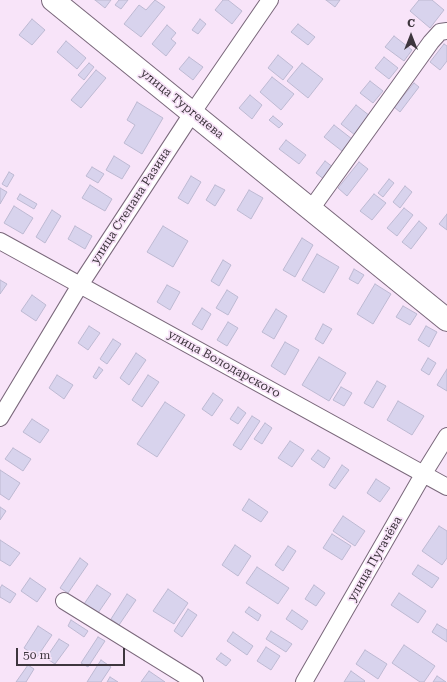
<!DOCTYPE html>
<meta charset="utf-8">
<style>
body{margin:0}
#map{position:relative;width:447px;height:682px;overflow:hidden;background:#f8e4f9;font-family:"Roboto Serif",serif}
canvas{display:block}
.north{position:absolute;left:391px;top:16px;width:40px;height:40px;-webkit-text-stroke:3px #f8e4f9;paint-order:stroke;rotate:0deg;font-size:11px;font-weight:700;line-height:16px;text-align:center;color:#3e363e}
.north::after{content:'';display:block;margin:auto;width:14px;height:18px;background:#3e363e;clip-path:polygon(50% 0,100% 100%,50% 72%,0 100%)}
.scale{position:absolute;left:16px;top:648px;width:109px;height:18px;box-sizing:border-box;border:2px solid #3e363e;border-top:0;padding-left:5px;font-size:12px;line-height:14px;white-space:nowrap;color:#3e363e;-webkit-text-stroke:3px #f8e4f9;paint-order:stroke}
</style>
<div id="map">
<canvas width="447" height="682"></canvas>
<div class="north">С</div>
<div class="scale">50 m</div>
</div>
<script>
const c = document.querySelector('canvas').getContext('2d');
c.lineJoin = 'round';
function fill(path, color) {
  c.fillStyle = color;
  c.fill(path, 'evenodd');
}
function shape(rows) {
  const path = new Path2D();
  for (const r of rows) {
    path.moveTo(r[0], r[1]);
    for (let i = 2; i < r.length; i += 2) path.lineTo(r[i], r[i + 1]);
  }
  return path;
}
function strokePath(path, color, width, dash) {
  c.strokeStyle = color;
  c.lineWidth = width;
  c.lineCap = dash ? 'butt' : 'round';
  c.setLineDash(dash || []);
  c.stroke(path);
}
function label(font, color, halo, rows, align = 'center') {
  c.font = font + ' "Roboto Serif",serif';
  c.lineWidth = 3.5;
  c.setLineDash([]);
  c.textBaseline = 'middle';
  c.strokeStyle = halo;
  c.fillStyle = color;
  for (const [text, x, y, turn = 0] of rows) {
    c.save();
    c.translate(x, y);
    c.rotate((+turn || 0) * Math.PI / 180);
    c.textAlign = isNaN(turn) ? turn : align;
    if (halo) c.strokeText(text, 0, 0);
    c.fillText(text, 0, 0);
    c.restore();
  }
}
const building = shape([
 [95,0,111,0,105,8,95,0],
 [119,0,128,0,121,9,115,5,119,0],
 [155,0,165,7,141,37,124,24,139,5,146,10,155,0],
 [223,0,228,0,242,11,232,24,215,10,223,0],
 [326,0,340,0,335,7,326,0],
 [419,0,432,0,444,10,430,28,410,11,419,0],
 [32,19,45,30,32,45,19,35,32,19],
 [200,19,206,24,198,34,192,30,200,19],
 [298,24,315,37,308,45,291,32,298,24],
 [167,25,176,33,171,39,176,43,166,56,152,44,167,25],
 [394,36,412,50,404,61,385,47,394,36],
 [66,41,86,58,77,69,57,52,66,41],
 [444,44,447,46,447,61,440,70,430,62,444,44],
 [278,55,293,67,283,80,268,68,278,55],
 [189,57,203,67,193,80,179,69,189,57],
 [384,57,398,68,389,79,375,68,384,57],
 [89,63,94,67,84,80,78,75,89,63],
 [302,63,323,79,308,98,287,81,302,63],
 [96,70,106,78,81,108,71,100,96,70],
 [272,77,294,94,281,110,260,92,272,77],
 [370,81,383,91,373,103,360,93,370,81],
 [414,83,419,87,400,112,394,107,414,83],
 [250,95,262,105,252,119,239,108,250,95],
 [137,102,163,118,142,154,124,143,135,125,127,120,137,102],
 [356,105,370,116,355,135,341,124,356,105],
 [273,116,283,124,279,128,269,120,273,116],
 [334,125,352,139,342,151,324,137,334,125],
 [286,140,306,155,299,164,279,149,286,140],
 [114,156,130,166,122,179,106,170,114,156],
 [325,161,334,168,325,180,316,173,325,161],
 [359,162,368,169,347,196,338,188,359,162],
 [92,167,104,174,98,183,86,176,92,167],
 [9,172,14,175,7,187,2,184,9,172],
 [191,176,201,182,188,204,178,198,191,176],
 [389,179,394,183,383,197,378,193,389,179],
 [90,185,112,199,105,211,82,198,90,185],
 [215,185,225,190,215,206,206,200,215,185],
 [405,186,412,192,400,208,393,202,405,186],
 [0,188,7,192,0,204,0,188],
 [249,190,263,198,251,219,237,210,249,190],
 [20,194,37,204,34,209,17,199,20,194],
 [374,194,386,203,372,220,360,211,374,194],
 [14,206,33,218,23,234,4,223,14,206],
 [404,208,413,215,397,236,387,228,404,208],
 [52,210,61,216,45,243,36,237,52,210],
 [447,214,447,230,439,224,447,214],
 [419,221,427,228,411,249,402,242,419,221],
 [75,226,92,236,85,249,68,239,75,226],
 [163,226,188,241,173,267,147,252,163,226],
 [302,238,313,245,295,277,283,270,302,238],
 [317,254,339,267,324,293,302,280,317,254],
 [223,260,231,265,219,286,211,281,223,260],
 [354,269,364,275,358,284,349,279,354,269],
 [0,280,7,284,0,294,0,280],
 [375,284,391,294,373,324,357,314,375,284],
 [167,285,180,292,170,310,157,302,167,285],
 [227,290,238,297,228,315,216,308,227,290],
 [32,295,46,305,36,321,21,311,32,295],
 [403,306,417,314,410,325,396,317,403,306],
 [202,308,211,314,202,330,192,324,202,308],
 [276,309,287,316,274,339,262,332,276,309],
 [228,322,238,328,227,346,217,340,228,322],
 [323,324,332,329,323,344,315,339,323,324],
 [89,326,100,333,88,350,78,343,89,326],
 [426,326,437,332,429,347,418,340,426,326],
 [113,339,121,344,107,364,100,359,113,339],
 [285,342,299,350,285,375,271,366,285,342],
 [136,353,146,360,129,385,120,378,136,353],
 [319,357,346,373,329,401,302,385,319,357],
 [428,358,436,363,429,375,421,370,428,358],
 [99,367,103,370,96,379,93,377,99,367],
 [447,369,447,391,437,385,447,369],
 [57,375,73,385,64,399,49,388,57,375],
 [148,375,159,382,142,407,132,400,148,375],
 [377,381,386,386,373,408,364,403,377,381],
 [341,387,352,393,344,406,333,400,341,387],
 [213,393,223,400,212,416,202,409,213,393],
 [398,401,424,416,412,435,387,420,398,401],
 [165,402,185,415,157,457,137,444,165,402],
 [238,407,246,413,238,424,230,419,238,407],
 [252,416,260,421,241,450,233,445,252,416],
 [32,419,49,430,40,443,23,432,32,419],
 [265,423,272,428,262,444,254,439,265,423],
 [290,441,304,450,292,467,278,458,290,441],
 [13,448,31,459,23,471,5,459,13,448],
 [318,450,330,458,324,468,311,459,318,450],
 [342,465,349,470,335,489,329,485,342,465],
 [0,470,20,483,9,500,0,494,0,470],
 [376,479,390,488,380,502,367,493,376,479],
 [249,499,268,512,261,522,242,510,249,499],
 [0,507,6,511,0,520,0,507],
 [343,516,365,531,355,546,333,531,343,516],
 [439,526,447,531,447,558,442,565,422,551,439,526],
 [332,534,351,546,342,560,323,548,332,534],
 [0,540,20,553,10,566,0,560,0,540],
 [235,545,251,556,238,576,222,565,235,545],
 [288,546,296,551,283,571,275,565,288,546],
 [80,558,88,564,68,593,60,588,80,558],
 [418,565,439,578,432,588,412,574,418,565],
 [257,567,289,588,278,604,246,583,257,567],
 [30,578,46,589,37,602,21,591,30,578],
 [2,585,16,594,10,603,0,597,0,588,2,585],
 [97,585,111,594,98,613,84,604,97,585],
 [314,585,325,593,316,606,305,599,314,585],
 [168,589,188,603,174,624,153,611,168,589],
 [399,593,426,611,418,623,391,605,399,593],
 [127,594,136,600,119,625,111,619,127,594],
 [249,607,261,615,258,621,245,612,249,607],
 [188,609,197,615,182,637,174,631,188,609],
 [292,610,308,621,302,630,286,619,292,610],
 [71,620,88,631,84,637,68,626,71,620],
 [437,624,447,630,447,642,432,632,437,624],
 [38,626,52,635,37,657,24,648,38,626],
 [271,631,292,644,286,652,266,639,271,631],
 [233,632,253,646,247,655,227,641,233,632],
 [98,637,105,641,88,667,81,663,98,637],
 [59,639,69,645,55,664,46,658,59,639],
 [404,645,435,666,424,682,420,682,392,663,404,645],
 [266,647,280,656,271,670,257,661,266,647],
 [365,650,387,664,378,679,356,664,365,650],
 [221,653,231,660,226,666,216,659,221,653],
 [101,660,111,667,101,682,87,682,101,660],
 [28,665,34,669,26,682,16,682,28,665],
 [149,671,165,682,141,682,149,671],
 [351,671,365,681,364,682,344,682,351,671],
 [437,676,446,682,433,682,437,676],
 [110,677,118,682,107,682,110,677]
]);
fill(building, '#d8d3ed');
strokePath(building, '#bdb9d2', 1);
const street = shape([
 [311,209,431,42,440,32,447,31],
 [0,241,447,487],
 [0,418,80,285,193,112,270,0],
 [64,601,195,682],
 [304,682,424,473,447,436]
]);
const secondary = shape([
 [53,0,447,320]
]);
strokePath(street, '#7a687b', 18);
strokePath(secondary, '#7a687b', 24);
strokePath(street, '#fff', 16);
strokePath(secondary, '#fff', 22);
label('12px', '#3e363e', '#f8e4f9', [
 ["улица Тургенева",182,104,39],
 ["улица Степана Разина",131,206,-57],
 ["улица Володарского",224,364,29],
 ["улица Пугачёва",375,559,-60]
]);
</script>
